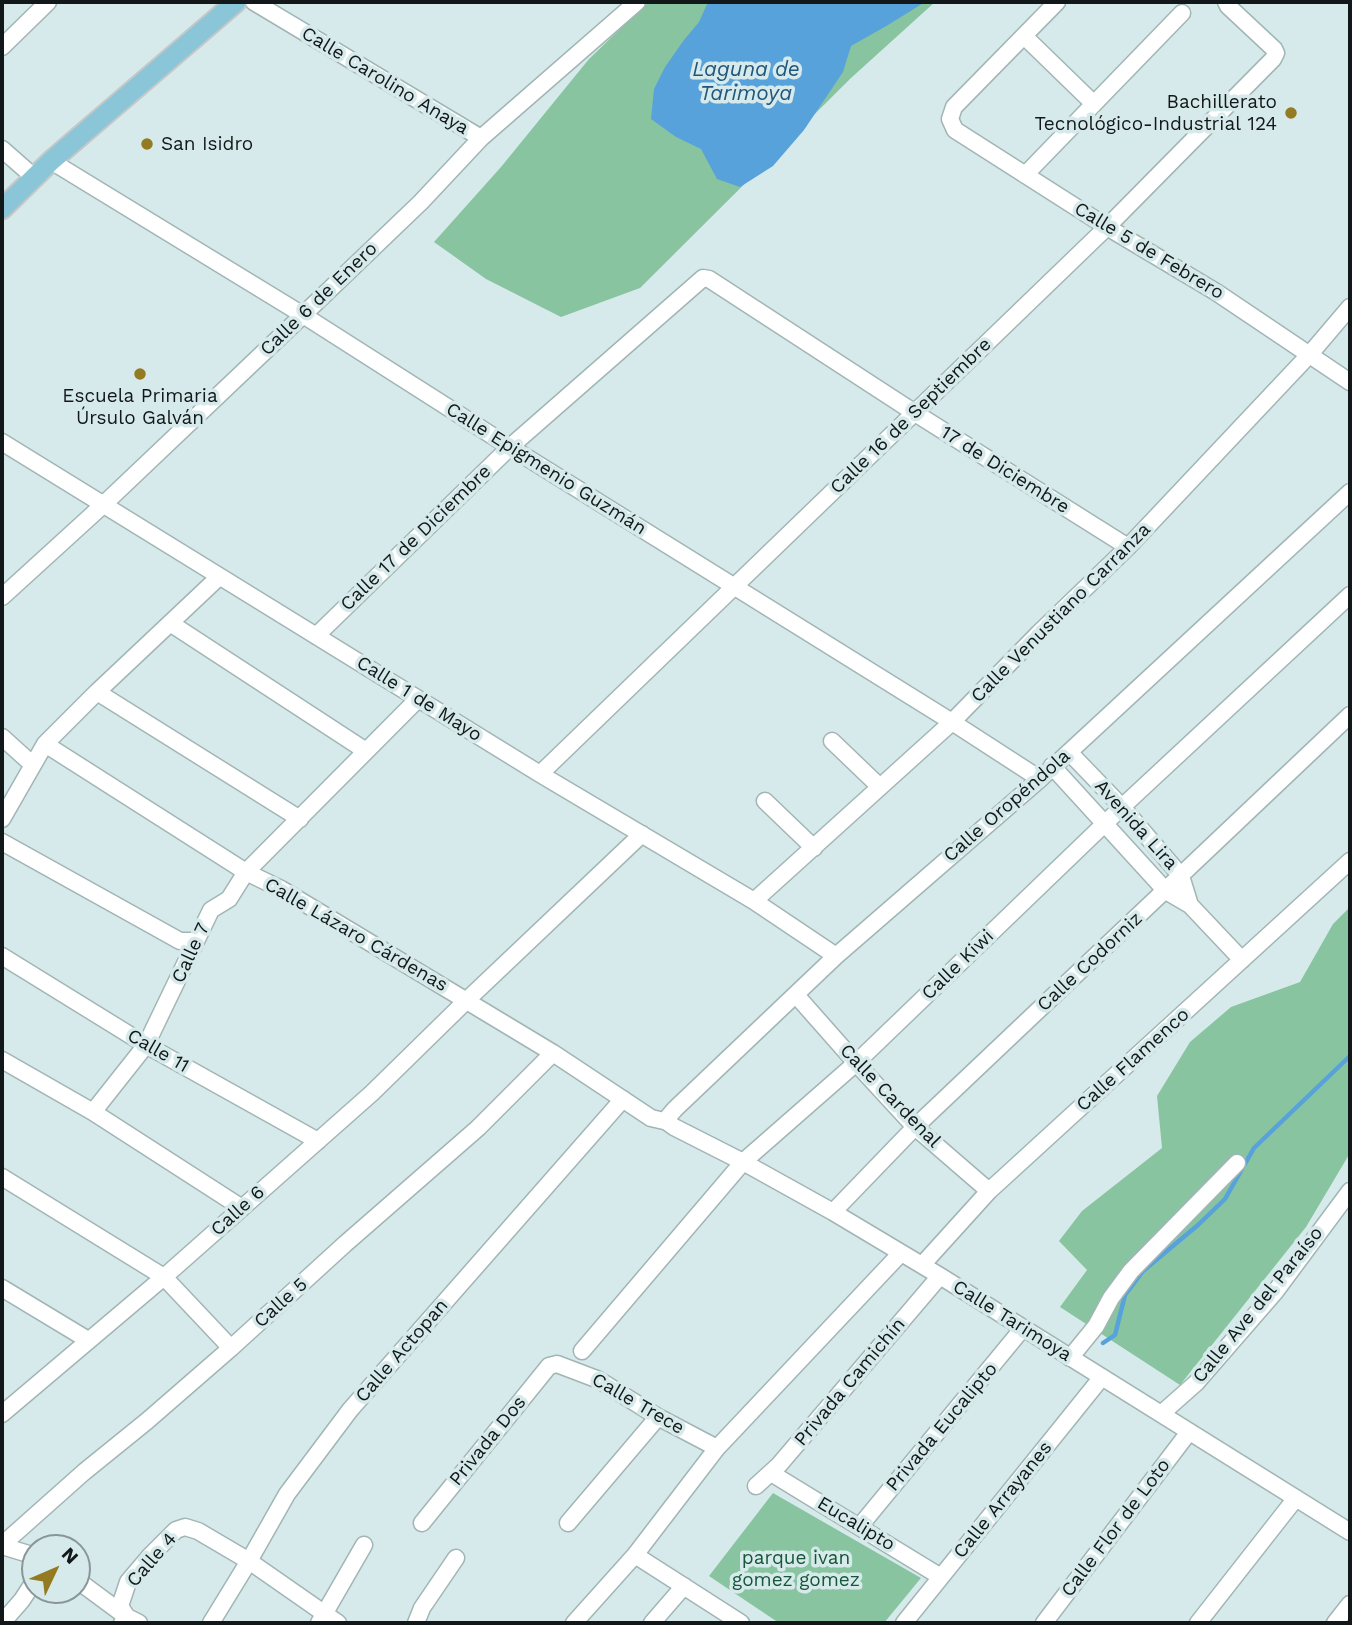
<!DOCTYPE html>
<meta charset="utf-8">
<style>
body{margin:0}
#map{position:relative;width:1352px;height:1625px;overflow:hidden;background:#d7eaeb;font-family:"Work Sans",sans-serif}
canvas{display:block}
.frame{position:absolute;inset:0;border:4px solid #121819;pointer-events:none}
.north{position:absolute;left:21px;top:1534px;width:70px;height:70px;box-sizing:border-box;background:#d7eaeb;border:2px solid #889697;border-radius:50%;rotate:46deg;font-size:19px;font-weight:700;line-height:28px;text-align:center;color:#121819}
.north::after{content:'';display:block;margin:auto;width:24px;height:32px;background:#947b22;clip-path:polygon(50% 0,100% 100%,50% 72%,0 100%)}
</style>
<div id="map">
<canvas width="1352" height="1625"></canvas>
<div class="frame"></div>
<div class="north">N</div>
</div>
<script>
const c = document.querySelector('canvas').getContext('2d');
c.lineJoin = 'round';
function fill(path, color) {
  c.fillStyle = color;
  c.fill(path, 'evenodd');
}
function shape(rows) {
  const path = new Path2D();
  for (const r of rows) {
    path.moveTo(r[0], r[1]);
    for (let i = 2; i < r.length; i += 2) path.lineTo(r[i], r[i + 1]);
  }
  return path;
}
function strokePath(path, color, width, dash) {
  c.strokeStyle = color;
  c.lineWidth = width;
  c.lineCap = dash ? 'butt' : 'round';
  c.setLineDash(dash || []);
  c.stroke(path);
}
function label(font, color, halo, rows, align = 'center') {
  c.font = font + ' "Work Sans",sans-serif';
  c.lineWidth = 7;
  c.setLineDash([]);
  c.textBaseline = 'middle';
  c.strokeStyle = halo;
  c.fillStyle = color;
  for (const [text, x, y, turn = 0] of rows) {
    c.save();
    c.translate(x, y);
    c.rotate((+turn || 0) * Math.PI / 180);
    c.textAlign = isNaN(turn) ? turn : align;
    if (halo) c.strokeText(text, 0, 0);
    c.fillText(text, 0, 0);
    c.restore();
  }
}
fill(shape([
 [648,2,935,2,851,78,640,288,561,317,486,279,434,242,501,167,589,59],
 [1350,907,1350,1153,1306,1227,1180,1385,1060,1307,1087,1270,1059,1241,1082,1211,1162,1148,1157,1096,1190,1042,1231,1007,1300,982,1333,924],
 [773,1493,921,1578,884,1623,779,1623,709,1576]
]), '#88c4a0');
fill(shape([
 [708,2,925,2,888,25,851,46,843,72,804,130,773,166,740,187,717,179,701,149,676,137,651,119,654,89,665,67,684,40,699,22]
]), '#57a2da');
strokePath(shape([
 [1103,1343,1115,1335,1125,1295,1143,1271,1198,1225,1225,1199,1254,1148,1350,1056]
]), '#57a2da', 4.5);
const minor = shape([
 [254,2,481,138],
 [1057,2,954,107,950,119,955,130,1107,227,1216,292,1350,382],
 [1024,36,1094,104],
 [2,47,48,2],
 [2,149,35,178],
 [51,161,303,315,510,447,952,722,1040,779],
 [1025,175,1182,13],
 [2,442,540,774,754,901,836,956],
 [1350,492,1040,779,836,956,675,1109,669,1116,667,1122,674,1127,743,1162,833,1212,940,1276,1350,1532],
 [2,597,103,505,303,315,421,202,481,138,637,2],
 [170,623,366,751],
 [316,636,510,447,703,278,709,279,915,413,1128,547],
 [97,692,300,819],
 [2,737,33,765],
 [832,741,880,787],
 [45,744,246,872,281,889,553,1053,651,1118,664,1121,668,1119],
 [1069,752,1122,807,1181,876,1190,905],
 [1052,766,1166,891,1190,905,1242,960],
 [540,774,1107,227,1273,59,1276,53,1274,49,1228,6,1226,2],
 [765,801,814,848],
 [2,819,45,744,97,692,219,577],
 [2,842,180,941,196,941],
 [754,901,952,722,1039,633,1128,547,1310,354,1350,307],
 [2,956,146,1045,318,1141],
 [796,995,856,1063,915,1127,989,1191],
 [2,1060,93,1112,242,1208],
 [93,1112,146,1045,211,910,229,899,246,872,418,699],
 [2,1177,164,1277,231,1348],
 [833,1212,915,1127,1350,715],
 [922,1265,989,1191,1350,861],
 [2,1288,88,1340],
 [582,1351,743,1162,856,1063,1122,807,1350,595],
 [1070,1358,1096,1326,1111,1298,1131,1271,1237,1163],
 [2,1414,164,1277,372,1093,467,1000,642,834],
 [1161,1414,1196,1383,1275,1292,1350,1191],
 [771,1473,941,1577],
 [756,1486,779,1465,940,1276],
 [422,1523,549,1366,557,1364,599,1380,658,1417,717,1448],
 [568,1523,658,1417],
 [860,1526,1023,1328],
 [2,1545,84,1472,147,1421,231,1348,345,1244,478,1128,553,1053],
 [2,1546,35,1556],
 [635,1555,741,1623],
 [77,1580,127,1617,139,1623],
 [2,1623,22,1600,35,1580],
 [122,1623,127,1617,120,1606,128,1582,150,1556,176,1530,185,1527,198,1531,249,1561,338,1623],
 [211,1623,249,1561,287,1494,350,1410,623,1099],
 [319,1623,364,1545],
 [416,1623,422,1608,456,1558],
 [574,1623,635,1555,717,1448,901,1253],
 [652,1623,684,1586],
 [904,1623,1102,1377],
 [1044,1623,1189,1432],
 [1198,1623,1296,1498],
 [1335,1623,1350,1604]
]);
const major = shape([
 [2,209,51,161,236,2]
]);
strokePath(minor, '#a2b5b5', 19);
strokePath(major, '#c6c8c8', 23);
strokePath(minor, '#fff', 16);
strokePath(major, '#8ac6d8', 19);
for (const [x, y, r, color] of [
 [1291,113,7,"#947b22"],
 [147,144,7,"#947b22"],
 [140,374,7,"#947b22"]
]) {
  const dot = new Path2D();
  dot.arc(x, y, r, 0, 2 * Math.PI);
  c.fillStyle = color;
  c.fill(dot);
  strokePath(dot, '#d7eaeb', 2.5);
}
label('19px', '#121819', '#d7eaeb', [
 ["Calle Carolino Anaya",385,81,31],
 ["Calle 5 de Febrero",1149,251,31],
 ["Calle 6 de Enero",319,299,-44],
 ["Calle 16 de Septiembre",911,416,-44],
 ["Calle Epigmenio Guzmán",546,469,32],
 ["17 de Diciembre",1005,470,32],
 ["Calle 17 de Diciembre",416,538,-44],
 ["Calle Venustiano Carranza",1061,613,-45],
 ["Calle 1 de Mayo",419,699,32],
 ["Calle Oropéndola",1007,806,-41],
 ["Avenida Lira",1136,825,48],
 ["Calle Lázaro Cárdenas",356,935,30],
 ["Calle 7",191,953,-65],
 ["Calle Codorniz",1090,962,-43],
 ["Calle Kiwi",958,965,-44],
 ["Calle 11",158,1051,30],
 ["Calle Flamenco",1133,1060,-42],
 ["Calle Cardenal",890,1096,46],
 ["Calle 6",238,1211,-42],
 ["Calle 5",281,1303,-42],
 ["Calle Ave del Paraíso",1258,1305,-51],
 ["Calle Tarimoya",1012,1321,32],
 ["Calle Actopan",402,1351,-49],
 ["Privada Camichín",850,1382,-50],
 ["Calle Trece",638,1404,30],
 ["Privada Eucalipto",942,1427,-50],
 ["Privada Dos",488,1441,-51],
 ["Calle Arrayanes",1003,1500,-51],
 ["Eucalipto",856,1524,31],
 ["Calle Flor de Loto",1116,1528,-53],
 ["Calle 4",152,1560,-49]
]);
label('19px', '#121819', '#d7eaeb', [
 ["Bachillerato",1277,102],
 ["Tecnológico-Industrial 124",1277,124],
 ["San Isidro",161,144,"left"],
 ["Escuela Primaria",140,396,"center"],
 ["Úrsulo Galván",140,418,"center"]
], 'right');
label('19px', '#155736', '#d7eaeb', [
 ["parque ivan",796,1558],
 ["gomez gomez",796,1580]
]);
label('italic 21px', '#20567d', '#d7eaeb', [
 ["Laguna de",746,70],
 ["Tarimoya",746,94]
]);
</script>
